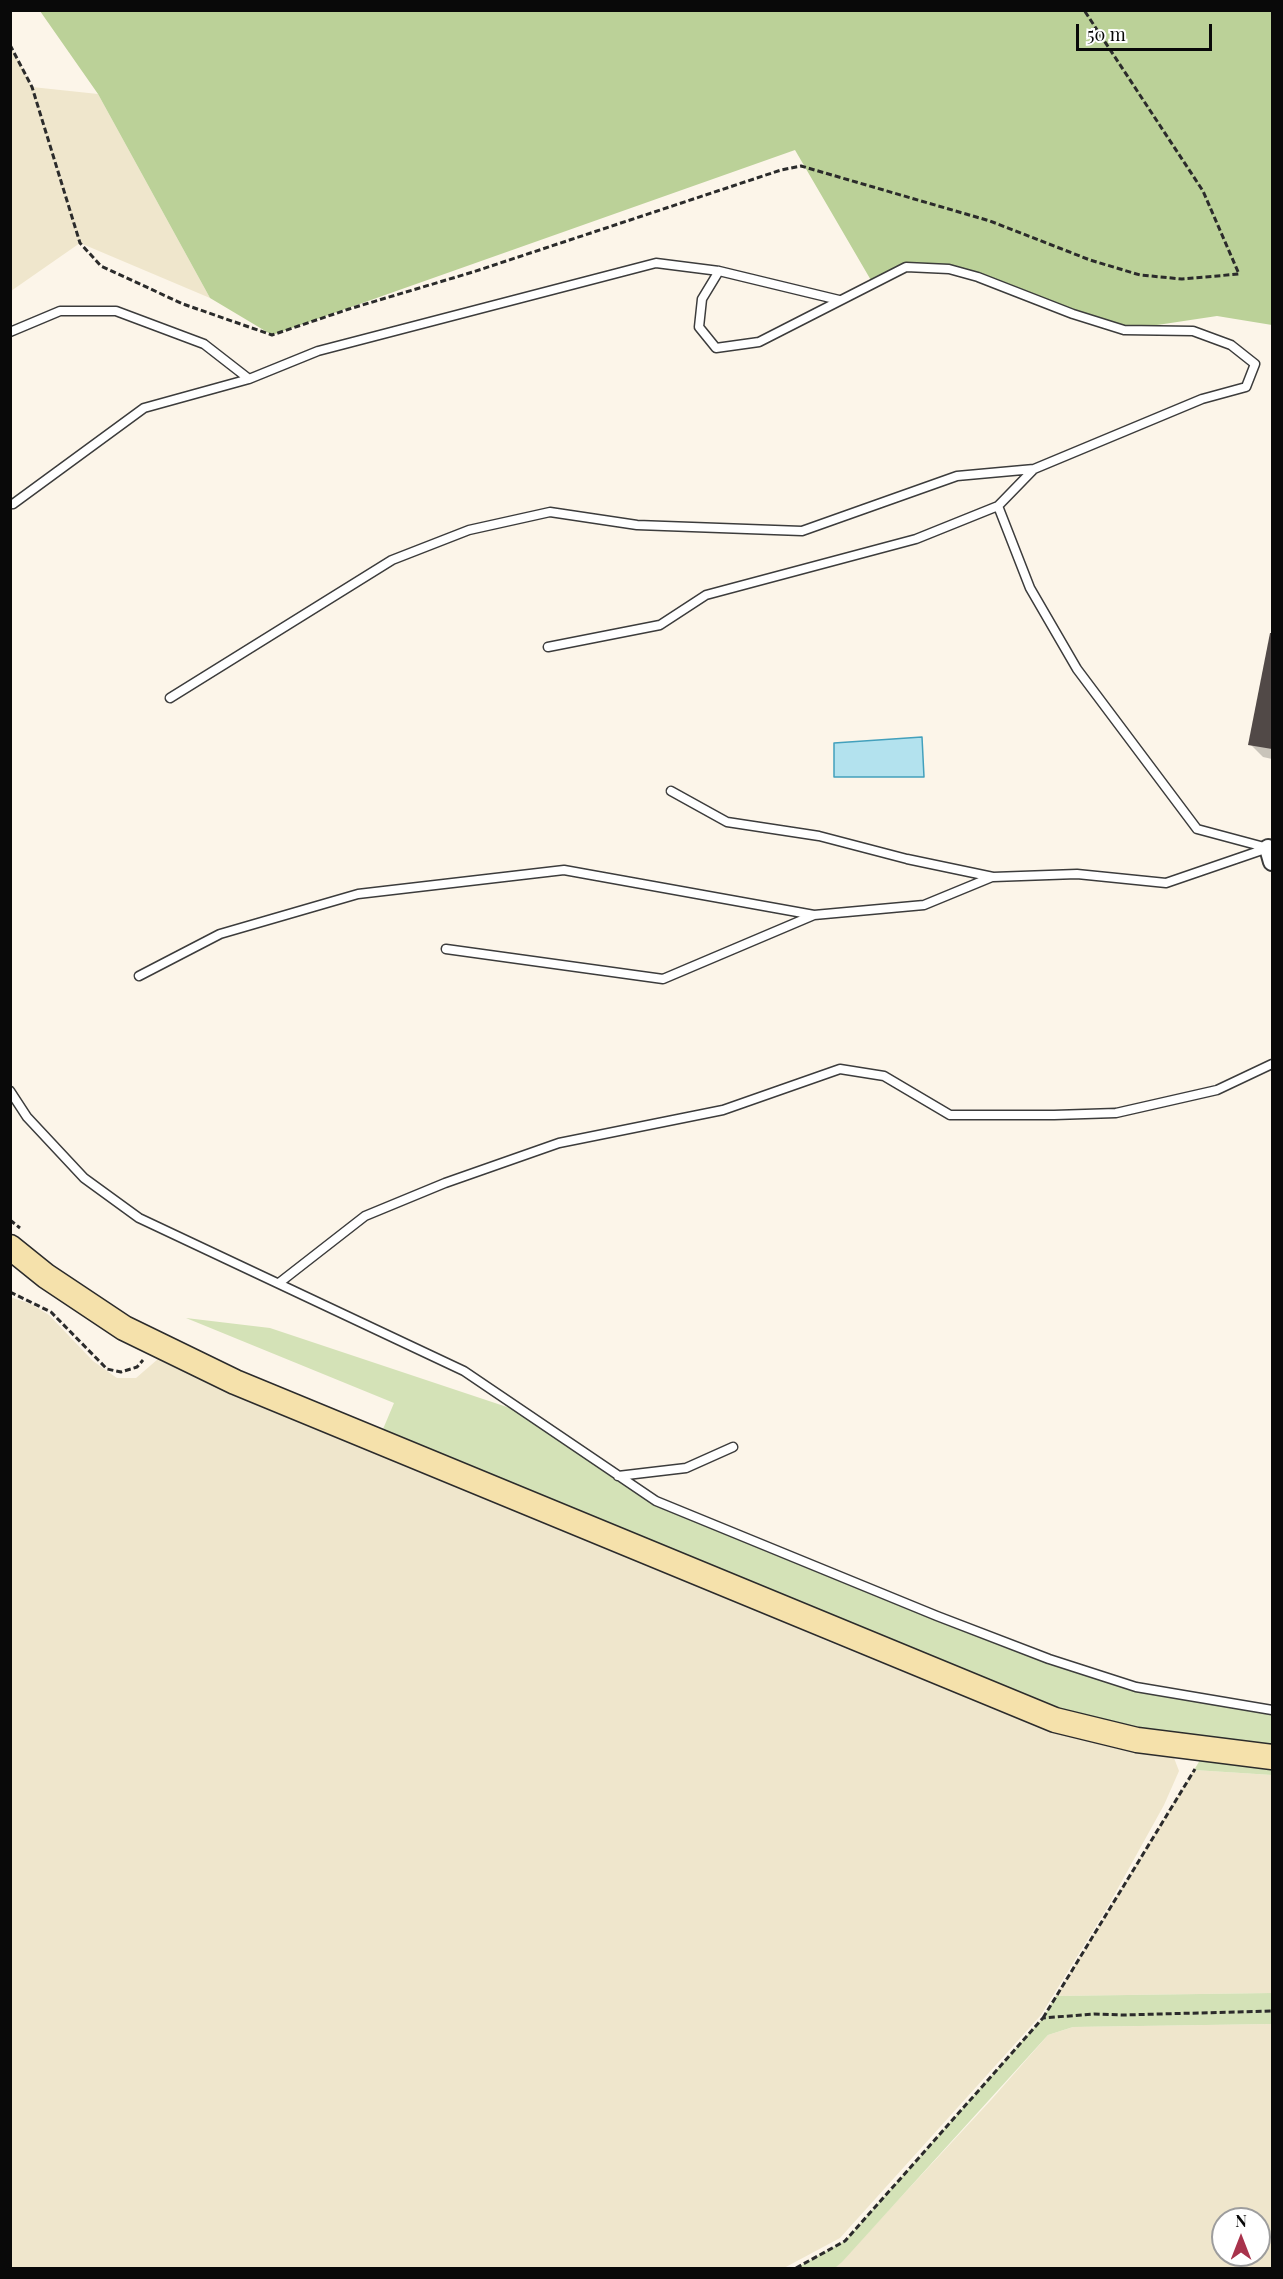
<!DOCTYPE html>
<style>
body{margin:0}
#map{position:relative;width:1283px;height:2279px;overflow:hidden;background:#fcf5e9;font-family:"Playfair Display",serif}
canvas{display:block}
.frame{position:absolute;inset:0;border:12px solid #090909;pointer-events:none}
.north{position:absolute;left:1211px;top:2207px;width:60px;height:60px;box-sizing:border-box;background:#fff;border:2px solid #9d9d9d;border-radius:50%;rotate:0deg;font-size:16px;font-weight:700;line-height:24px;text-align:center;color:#090909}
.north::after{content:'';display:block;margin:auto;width:21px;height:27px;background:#a8334c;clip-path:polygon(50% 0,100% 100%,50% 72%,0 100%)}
.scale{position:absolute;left:1076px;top:24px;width:136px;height:27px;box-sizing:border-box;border:3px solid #090909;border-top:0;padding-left:8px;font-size:18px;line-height:21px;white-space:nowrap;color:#090909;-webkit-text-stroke:4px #fff;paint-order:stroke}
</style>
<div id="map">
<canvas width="1283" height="2279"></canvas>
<div class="frame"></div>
<div class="north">N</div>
<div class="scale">50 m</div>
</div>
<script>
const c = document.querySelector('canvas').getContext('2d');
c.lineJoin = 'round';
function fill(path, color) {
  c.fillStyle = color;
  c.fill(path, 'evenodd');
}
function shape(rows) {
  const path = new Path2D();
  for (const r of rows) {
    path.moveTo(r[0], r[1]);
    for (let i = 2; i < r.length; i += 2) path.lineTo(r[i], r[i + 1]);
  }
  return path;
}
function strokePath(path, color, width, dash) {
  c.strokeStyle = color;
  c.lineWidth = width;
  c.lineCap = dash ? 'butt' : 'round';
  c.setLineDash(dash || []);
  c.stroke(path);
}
fill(shape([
 [10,45,32,87,98,94,210,298,80,243,11,291],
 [10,1297,31,1304,49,1315,93,1361,117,1378,136,1378,158,1359,180,1370,604,1543,827,1641,1046,1729,1165,1754,1174,1758,1179,1771,1164,1805,1107,1908,1041,2015,840,2238,784,2268,11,2268],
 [1194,1770,1272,1775,1272,1993,1056,1996],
 [1272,2024,1272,2268,835,2268,991,2100,1048,2035,1073,2027],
 [1223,2219,1259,2219,1259,2255,1223,2255]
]), '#efe6cc');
fill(shape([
 [186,1318,270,1328,531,1415,656,1501,937,1616,1136,1687,1272,1710,1272,1775,1194,1770,1206,1750,1137,1740,378,1441,394,1403],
 [1272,1993,1272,2024,1073,2027,1048,2035,842,2262,835,2268,796,2268,845,2241,1042,2019,1056,1996]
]), '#d4e2b7');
fill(shape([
 [40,11,1272,11,1272,325,1217,316,1124,330,978,277,906,267,872,282,795,150,272,335,210,298,98,94]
]), '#bbd198');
const water = shape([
 [922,737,924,777,834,777,834,743,922,737]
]);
fill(water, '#b3e2ee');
strokePath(water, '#43a0bc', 1.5);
fill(shape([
 [1272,635,1272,759,1263,757,1250,744]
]), '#0003');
fill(shape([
 [1270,633,1272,633,1272,749,1248,745]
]), '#514947');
const service = shape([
 [719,271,702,299,699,327,716,348,759,342,906,267,949,269,978,277,1073,314,1124,330,1193,331,1231,345,1255,364,1246,387,1202,399,1034,469,998,506,1030,588,1077,669,1197,829,1268,848],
 [10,332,60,311,116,311,204,344,249,379,318,351,656,263,719,271,839,300],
 [13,504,144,408,249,379],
 [548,647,660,625,706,595,916,539,998,506],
 [170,698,392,560,469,530,550,512,637,525,802,531,957,476,1034,469],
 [671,791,727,822,819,836,907,859,993,877,1077,874,1166,883,1268,848],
 [446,949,663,979,814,915,924,905,992,877],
 [139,976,220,934,358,894,564,870,814,915],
 [10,1091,27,1117,84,1178,139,1218,464,1371,656,1501,937,1616,1049,1659,1136,1687,1272,1710],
 [279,1283,365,1216,445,1183,559,1143,723,1110,840,1069,884,1076,950,1115,1054,1115,1116,1113,1217,1090,1272,1064],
 [618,1476,686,1468,733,1447]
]);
const minor = shape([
 [1268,848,1272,862]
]);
const secondary = shape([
 [10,1247,46,1276,124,1328,235,1382,1055,1720,1137,1740,1272,1757]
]);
strokePath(service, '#3c3c3c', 11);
strokePath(minor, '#3c3c3c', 20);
strokePath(secondary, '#2b2b2b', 27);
strokePath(shape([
 [10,45,32,87,80,243,101,266,183,304,272,335,349,309,473,272,781,170,801,166,990,221,1090,260,1140,275,1182,279,1239,274,1203,191,1084,10],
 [10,1220,20,1228],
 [10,1292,51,1312,107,1369,121,1372,137,1367,143,1360],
 [1043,2018,1195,1769],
 [796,2268,845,2241,1043,2018,1094,2014,1123,2015,1272,2011]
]), '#2b2b2b', 3, [6, 3]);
strokePath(service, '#fff', 8);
strokePath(minor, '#fff', 16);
strokePath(secondary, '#f5e1ab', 24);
</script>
